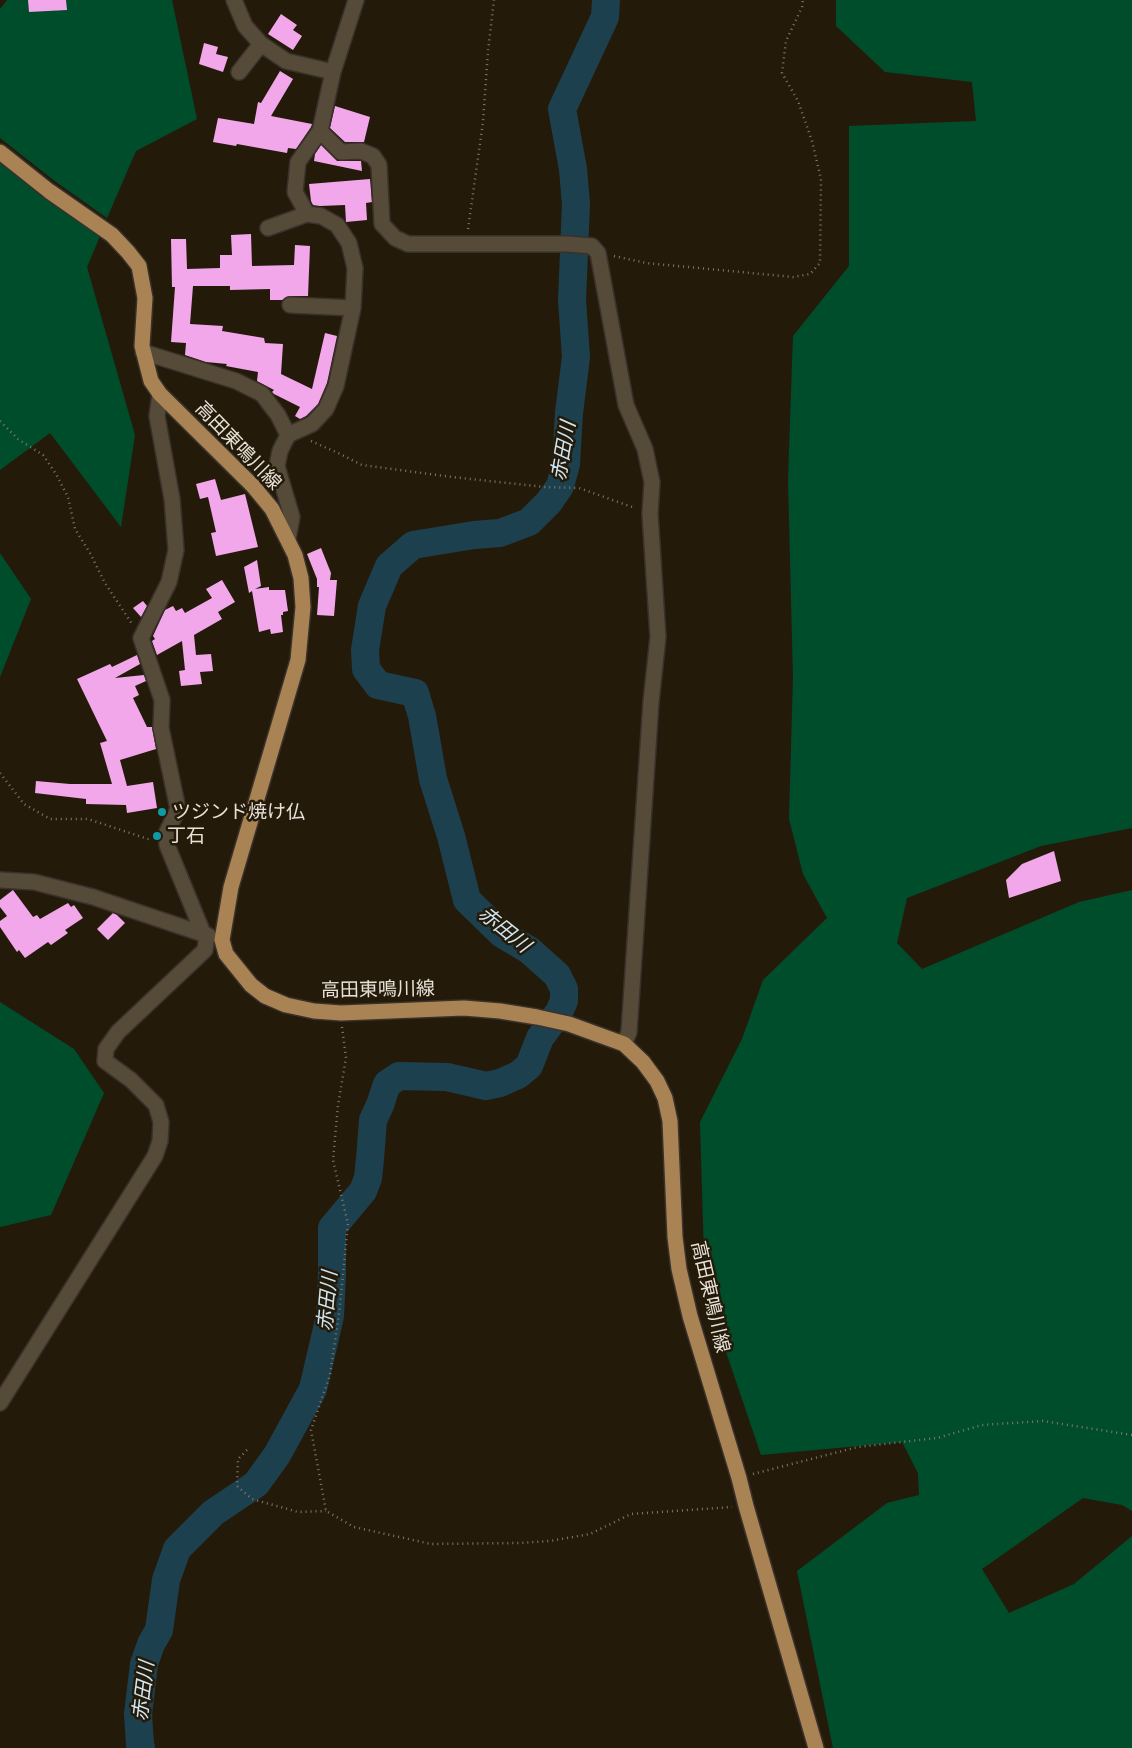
<!DOCTYPE html>
<meta charset="utf-8">
<style>
body{margin:0}
canvas{display:block;background:#241a0a}
</style>
<canvas width="1132" height="1748"></canvas>
<script>
const c = document.querySelector('canvas').getContext('2d');
c.lineJoin = 'round';
function fill(path, color) {
  c.fillStyle = color;
  c.fill(path, 'evenodd');
}
function shape(rows) {
  const path = new Path2D();
  for (const r of rows) {
    path.moveTo(r[0], r[1]);
    for (let i = 2; i < r.length; i += 2) path.lineTo(r[i], r[i + 1]);
  }
  return path;
}
function strokePath(path, color, width, dash) {
  c.strokeStyle = color;
  c.lineWidth = width;
  c.lineCap = dash ? 'butt' : 'round';
  c.setLineDash(dash || []);
  c.stroke(path);
}
function label(font, color, halo, rows, align = 'center') {
  c.font = font + ' Cabin,"Noto Sans JP",sans-serif';
  c.lineWidth = 5;
  c.setLineDash([]);
  c.textBaseline = 'middle';
  c.strokeStyle = halo;
  c.fillStyle = color;
  for (const [text, x, y, turn = 0] of rows) {
    c.save();
    c.translate(x, y);
    c.rotate((+turn || 0) * Math.PI / 180);
    c.textAlign = isNaN(turn) ? turn : align;
    if (halo) c.strokeText(text, 0, 0);
    c.fillText(text, 0, 0);
    c.restore();
  }
}
fill(shape([
 [7,0,172,0,197,119,136,151,107,218,56,182,0,138,0,9],
 [836,0,1132,0,1132,828,1041,846,907,898,897,943,922,969,1079,902,1132,890,1132,1511,1122,1505,1083,1498,982,1569,1009,1613,1074,1584,1132,1536,1132,1748,833,1748,797,1571,887,1503,919,1495,918,1473,902,1442,761,1455,705,1290,700,1122,742,1039,763,980,827,918,803,874,789,819,793,678,788,480,793,336,849,266,849,126,976,121,972,82,885,72,836,26],
 [0,163,44,198,100,236,87,267,135,435,121,527,50,433,0,470],
 [0,553,31,599,0,677],
 [0,1002,74,1049,104,1093,51,1215,0,1227]
]), '#004d2b');
strokePath(shape([
 [141,1748,140,1744,138,1714,144,1664,151,1644,159,1630,166,1580,177,1549,213,1513,256,1484,277,1455,313,1389,330,1316,332,1274,332,1228,363,1191,368,1178,370,1159,373,1120,380,1105,387,1084,399,1076,447,1077,486,1086,500,1083,518,1075,529,1066,540,1038,559,1012,564,1001,564,989,557,975,529,950,502,934,467,900,451,836,433,779,422,716,415,693,378,685,366,669,365,650,372,606,389,566,413,545,474,535,500,533,529,522,549,502,560,486,566,464,569,413,576,357,572,300,576,204,573,169,562,109,605,17,606,0]
]), '#1d404f', 28);
fill(shape([
 [28,0,66,0,67,10,29,12],
 [281,14,297,25,293,30,302,36,293,50,268,34],
 [204,43,218,47,216,54,228,57,223,72,199,64],
 [280,71,293,79,271,116,312,124,311,127,296,149,288,148,287,153,237,144,236,146,213,142,218,118,254,124,258,102,261,103],
 [335,106,370,117,364,142,345,142,330,128],
 [321,145,337,161,361,161,362,171,314,161,315,154],
 [370,179,372,202,366,203,367,220,346,222,345,205,320,206,313,205,311,201,309,184],
 [251,234,252,266,294,265,295,245,310,246,308,296,290,296,282,300,270,300,270,289,230,290,230,286,193,286,190,324,223,326,222,331,264,338,265,343,283,344,281,374,312,389,325,333,337,336,327,383,318,404,306,416,300,419,295,416,300,407,274,394,272,392,274,390,257,381,258,372,226,366,227,364,206,362,185,355,186,343,171,342,175,287,172,287,171,239,186,239,187,269,220,268,220,255,232,255,231,235],
 [215,479,221,500,245,494,258,547,216,556,211,533,216,532,208,497,200,499,196,484],
 [321,548,331,573,330,580,337,580,334,616,317,615,319,587,317,587,317,579,307,554],
 [257,560,261,586,255,589,269,587,269,590,285,590,288,611,283,612,283,615,281,615,283,632,271,634,270,629,259,632,252,591,249,593,244,567],
 [222,580,235,602,218,612,222,619,194,635,196,655,211,654,213,671,200,672,202,684,181,686,179,671,185,670,182,641,157,655,152,641,155,639,153,636,165,610,173,606,176,611,182,608,185,613,212,598,206,589],
 [143,601,147,606,141,617,133,608],
 [137,655,140,664,115,678,144,675,146,681,135,686,139,695,133,698,147,727,152,727,156,749,120,760,127,786,153,782,157,808,127,813,126,805,86,804,86,799,35,793,36,781,70,784,112,784,100,743,107,741,77,679,110,664,112,667],
 [1054,851,1061,881,1009,898,1006,880,1022,864],
 [13,890,33,917,37,915,40,919,68,903,71,907,74,905,83,918,65,930,68,933,51,945,48,942,25,958,19,950,17,952,0,927,0,921,7,916,0,907,0,900],
 [113,913,117,915,125,923,108,940,97,929]
]), '#f1a7e9');
const minor = shape([
 [234,0,245,26,261,44,286,61,333,72],
 [239,72,261,44],
 [320,131,341,152,361,151,373,156,379,165,382,224,395,238,408,244,567,244,592,246,598,253,626,405,645,449,652,482,650,514,658,637,651,702,629,1032,624,1044],
 [268,228,307,214],
 [290,305,353,308],
 [143,352,236,381,262,394,278,415,288,435],
 [160,394,157,416,172,499,176,550,169,582,141,638,162,700,161,728,178,809,166,834,167,845,203,933],
 [288,539,292,517,277,466,280,451,288,435,312,424,326,409,336,386,353,308,355,268,349,243,337,225,321,216,307,214,295,192,298,162,320,131,333,72,356,0],
 [0,880,34,882,93,897,209,936],
 [0,1403,155,1156,160,1141,161,1122,156,1105,131,1080,105,1061,106,1049,118,1032,205,950,207,935]
]);
const major = shape([
 [0,152,49,191,112,235,128,252,139,266,145,298,142,346,151,381,160,394,253,486,272,509,295,555,301,578,303,607,298,660,231,887,222,940,226,954,251,985,265,996,286,1005,314,1011,341,1013,464,1008,500,1011,537,1017,569,1024,624,1044,643,1062,657,1081,665,1098,670,1121,675,1237,679,1269,690,1316,739,1478,746,1506,816,1748]
]);
strokePath(minor, '#39312b', 18);
strokePath(major, '#39312b', 18);
strokePath(shape([
 [468,229,483,122,488,51,494,0],
 [614,256,646,263,793,277,810,274,820,263,821,179,812,141,798,101,782,73,786,41,802,7,803,0],
 [0,421,18,439,43,455,56,474,68,497,75,529,90,553,105,583,132,624],
 [311,441,336,452,362,465,452,477,545,487,579,488,635,508],
 [0,773,24,804,50,819,88,819,151,840],
 [342,1027,346,1058,338,1105,333,1160,348,1224,339,1314,330,1375,311,1430,326,1511,354,1527,431,1544,520,1543,550,1541,590,1534,631,1514,732,1507],
 [247,1450,238,1459,237,1486,252,1499,298,1512,326,1511],
 [753,1474,858,1447,937,1438,982,1425,1043,1421,1132,1435]
]), '#81786b', 2.5, [1, 4]);
strokePath(minor, '#564a39', 15);
strokePath(major, '#a98353', 15);
for (const [x, y, r, color] of [
 [162,812,5,"#0f9aa8"],
 [157,836,5,"#0f9aa8"]
]) {
  const dot = new Path2D();
  dot.arc(x, y, r, 0, 2 * Math.PI);
  c.fillStyle = color;
  c.fill(dot);
  strokePath(dot, '#241a0a', 2);
}
label('19px', '#e8e1d7', '#241a0a', [
 ["高田東鳴川線",238,446,46],
 ["高田東鳴川線",378,990,-1],
 ["高田東鳴川線",710,1297,77]
]);
label('19px', '#e8e1d7', '#241a0a', [
 ["ツジンド焼け仏",172,812],
 ["丁石",167,836]
], 'left');
label('italic 20px', '#cfe7f3', '#241a0a', [
 ["赤田川",564,451,-80],
 ["赤田川",504,930,39],
 ["赤田川",328,1301,-85],
 ["赤田川",144,1691,-83]
]);
</script>
